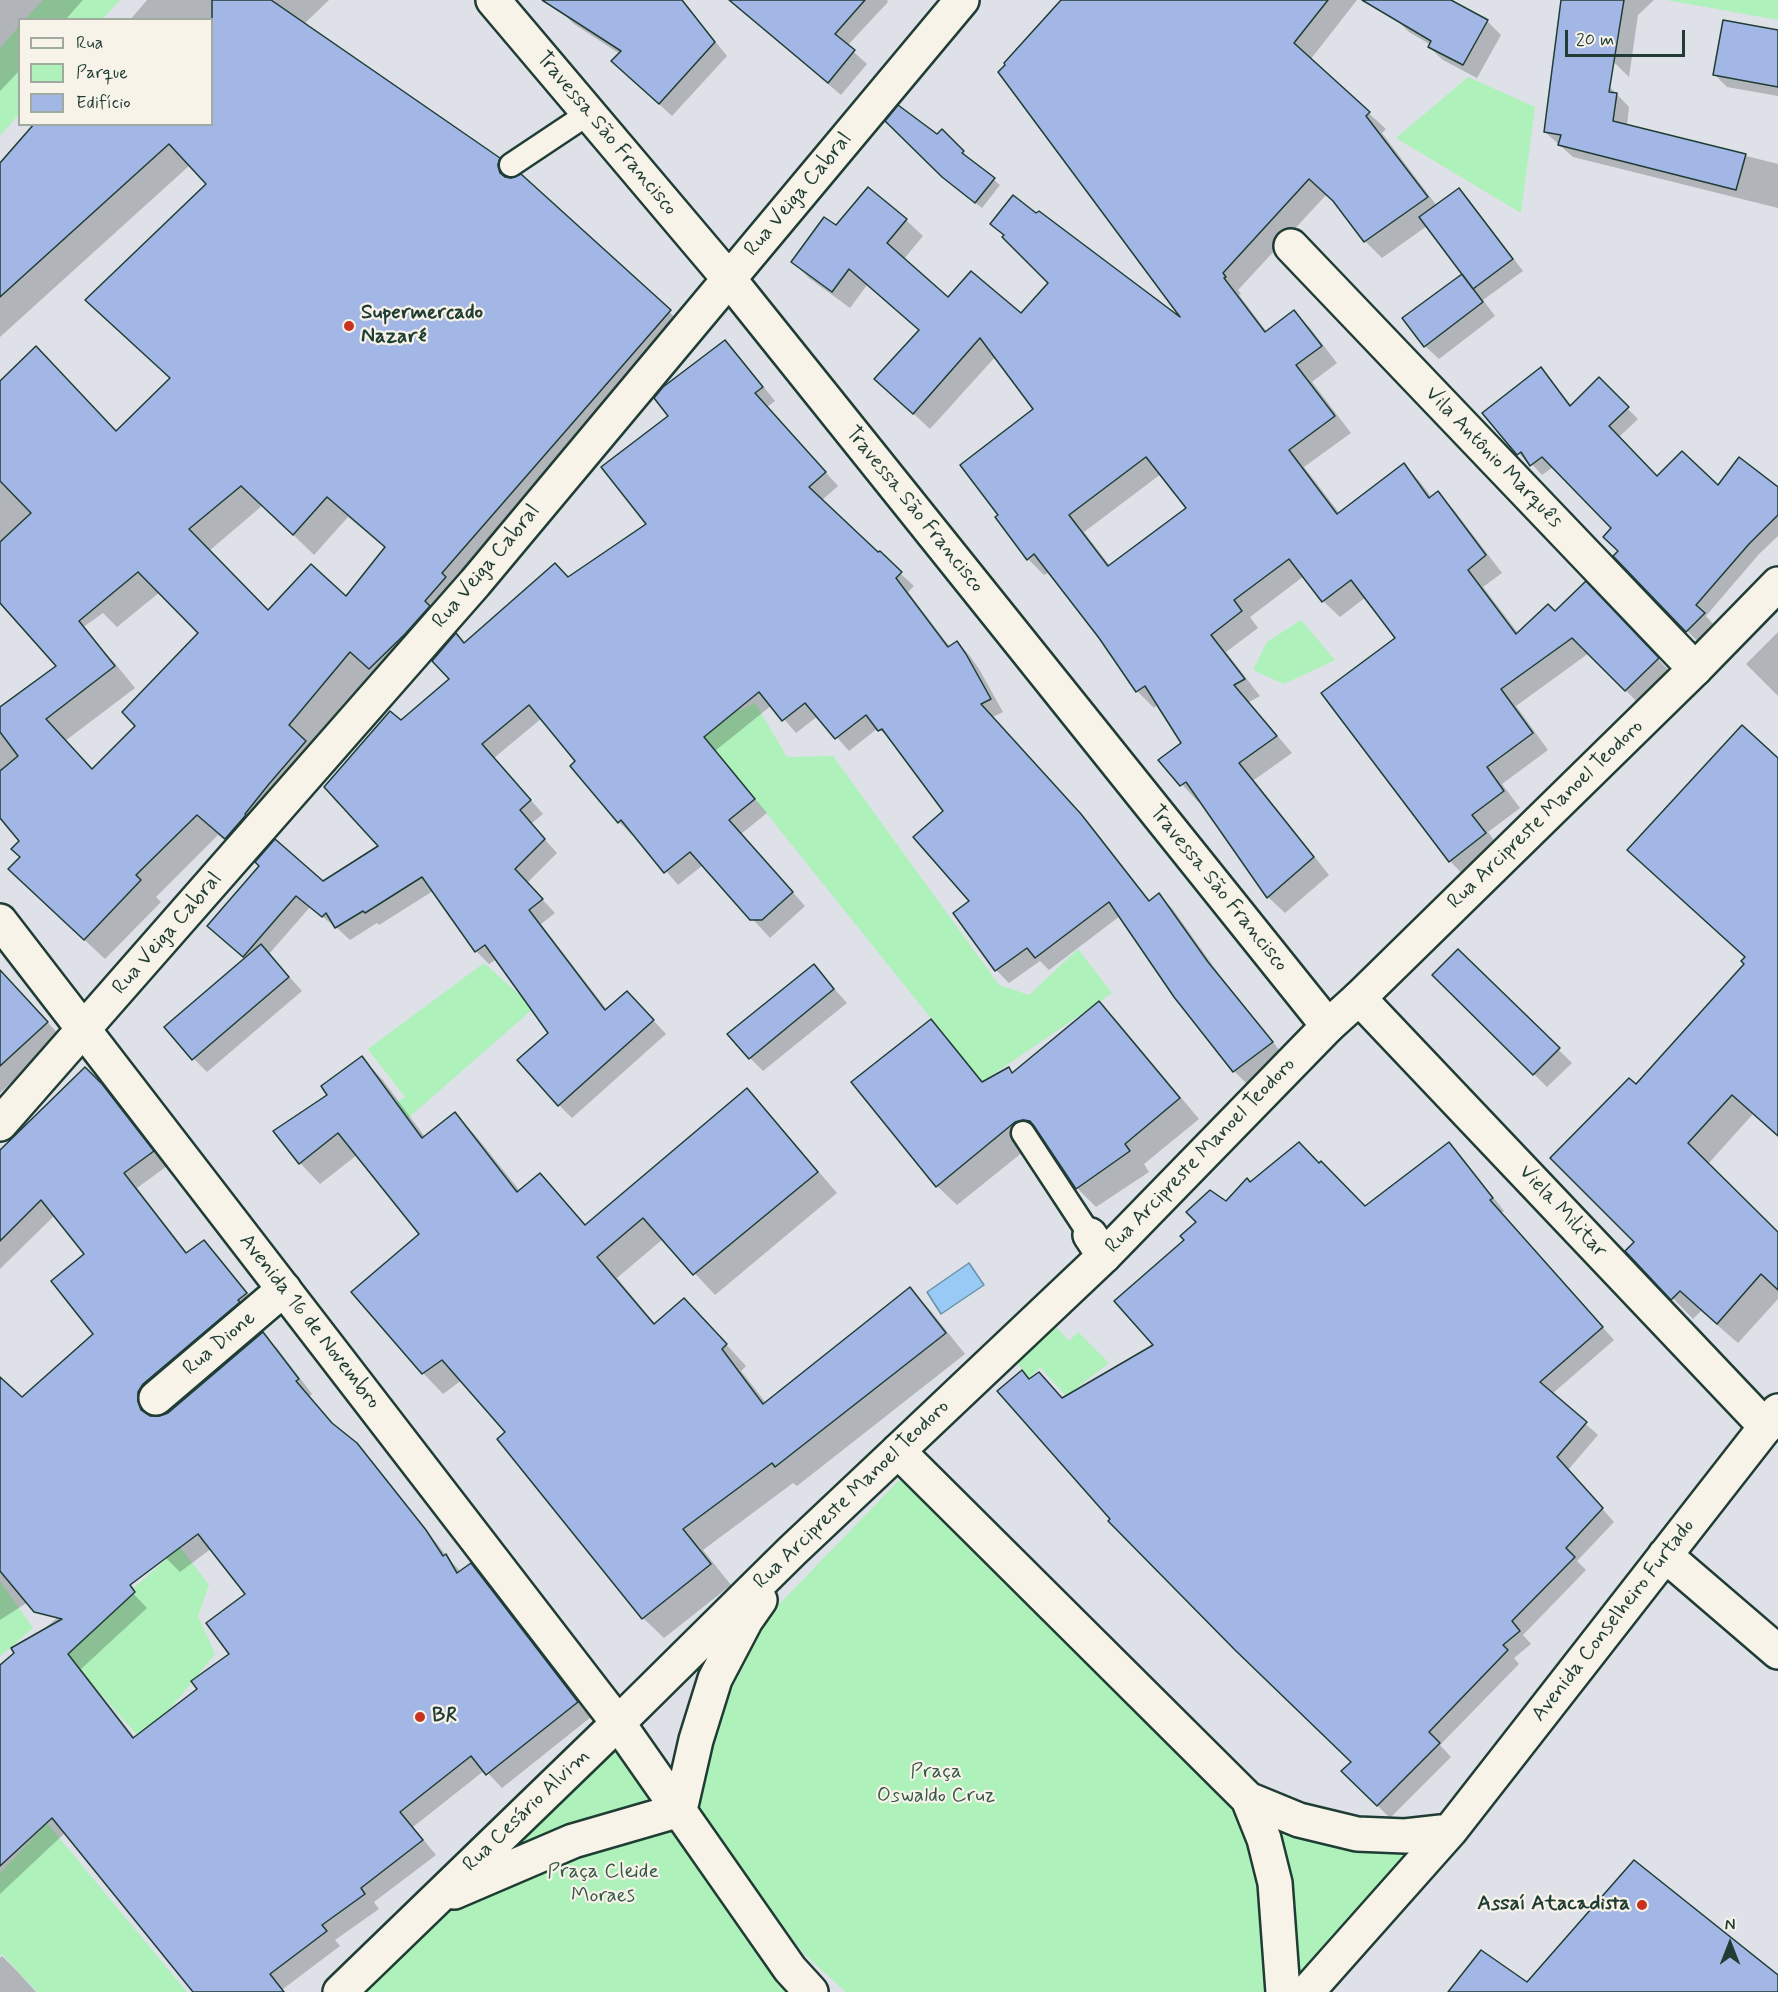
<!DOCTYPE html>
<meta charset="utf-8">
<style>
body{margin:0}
#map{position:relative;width:1778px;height:1992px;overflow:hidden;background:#dee1e7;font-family:Mynerve,sans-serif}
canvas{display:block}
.legend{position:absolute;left:18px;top:18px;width:195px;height:108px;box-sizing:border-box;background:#f7f3e8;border:2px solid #a1aaa0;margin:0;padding:8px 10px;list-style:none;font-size:18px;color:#1f3d34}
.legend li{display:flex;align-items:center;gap:12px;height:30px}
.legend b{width:30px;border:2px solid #a1aaa0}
.north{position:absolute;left:1700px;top:1914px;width:60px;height:60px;-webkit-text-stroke:4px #f7f3e8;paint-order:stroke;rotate:0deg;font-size:16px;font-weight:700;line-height:24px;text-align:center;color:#1f3d34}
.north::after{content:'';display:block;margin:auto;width:21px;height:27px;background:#1f3d34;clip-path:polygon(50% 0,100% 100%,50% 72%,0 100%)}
.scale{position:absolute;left:1565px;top:30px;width:120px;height:27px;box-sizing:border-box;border:3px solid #1f3d34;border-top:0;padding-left:8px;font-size:18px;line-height:21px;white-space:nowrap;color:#1f3d34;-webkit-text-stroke:4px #f7f3e8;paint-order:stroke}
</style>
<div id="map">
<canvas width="1778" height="1992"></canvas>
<ul class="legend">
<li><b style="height:8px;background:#f7f3e8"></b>Rua</li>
<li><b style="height:16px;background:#aef1bb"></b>Parque</li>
<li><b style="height:16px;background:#a2b7e5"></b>Edifício</li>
</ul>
<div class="north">N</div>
<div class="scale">20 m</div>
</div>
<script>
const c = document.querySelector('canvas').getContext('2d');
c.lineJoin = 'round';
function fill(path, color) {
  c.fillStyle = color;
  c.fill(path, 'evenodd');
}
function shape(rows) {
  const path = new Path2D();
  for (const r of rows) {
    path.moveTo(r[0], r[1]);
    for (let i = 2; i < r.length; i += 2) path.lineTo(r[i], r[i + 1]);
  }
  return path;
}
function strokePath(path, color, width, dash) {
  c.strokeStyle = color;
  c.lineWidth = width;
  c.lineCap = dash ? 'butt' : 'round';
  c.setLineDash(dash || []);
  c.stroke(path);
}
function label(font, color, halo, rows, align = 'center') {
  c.font = font + ' Mynerve,sans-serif';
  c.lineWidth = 4.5;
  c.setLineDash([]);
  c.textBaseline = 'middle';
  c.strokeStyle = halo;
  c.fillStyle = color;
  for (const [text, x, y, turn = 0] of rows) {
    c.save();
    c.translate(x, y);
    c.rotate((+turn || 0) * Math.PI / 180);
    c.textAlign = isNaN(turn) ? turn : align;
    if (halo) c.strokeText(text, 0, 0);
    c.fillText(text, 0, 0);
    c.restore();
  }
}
fill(shape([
 [43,0,120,0,103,19,25,19],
 [1667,0,1778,0,1778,20],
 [19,26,19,114,0,136,0,48],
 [1468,77,1535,107,1521,213,1396,138],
 [1301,620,1335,660,1284,684,1253,670,1267,642],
 [755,703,787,757,833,756,999,985,1029,995,1078,949,1112,993,982,1082,755,799,695,731],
 [484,963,534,1008,375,1147,363,1125,405,1097,368,1049],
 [1056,1327,1069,1341,1078,1332,1109,1363,1066,1396,1040,1367,1029,1379,1017,1362],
 [913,1466,1244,1803,1422,1838,1283,1992,846,1992,804,1954,699,1812,701,1765,757,1627],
 [180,1547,209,1585,198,1616,215,1654,169,1710,137,1735,86,1677,42,1669],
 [0,1581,33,1628,0,1656],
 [609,1727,790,1969,785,1992,340,1992],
 [47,1823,187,1992,37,1992,2,1954,0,1956,0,1873]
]), '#aef1bb');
const water = shape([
 [969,1263,984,1285,941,1314,927,1292,969,1263]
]);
fill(water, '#99caf5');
strokePath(water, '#6892a8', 1.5);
fill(shape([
 [0,0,83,0,65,20,20,20,20,70,0,91],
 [147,0,329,0,304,24,499,159,518,177,521,176,691,332,391,689,372,672,309,747,247,859,218,835,156,897,161,902,105,959,31,890,22,857,21,841,0,816,0,721,93,641,114,662,135,688,65,741,93,770,137,726,200,633,160,592,117,627,103,613,48,652,0,600,0,383,116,432,172,379,208,184,190,165,0,337,0,165,212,124,212,20,130,20],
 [263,505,314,555,348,517,385,548,346,598,268,612,209,551],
 [568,0,682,0,727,56,672,116,626,74,620,54,574,24,561,11],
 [729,0,887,0,888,2,847,46,867,64,841,95],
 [1064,0,1357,0,1310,60,1386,129,1382,133,1437,206,1459,190,1470,201,1523,271,1483,300,1495,316,1439,359,1425,346,1468,279,1427,226,1382,258,1365,241,1338,205,1327,194,1238,290,1241,294,1239,295,1267,332,1294,312,1310,328,1337,363,1312,382,1351,433,1304,467,1340,514,1404,465,1420,482,1432,498,1438,493,1454,510,1502,573,1483,587,1518,633,1555,612,1602,600,1674,676,1642,707,1589,653,1516,706,1548,750,1502,784,1520,808,1488,832,1502,851,1466,878,1450,861,1397,638,1366,597,1340,617,1323,601,1304,576,1250,617,1258,628,1226,652,1260,696,1249,702,1292,753,1254,780,1329,875,1285,913,1268,897,1200,800,1198,802,1160,760,1184,743,1158,704,1154,708,1137,691,1100,637,1050,572,1044,575,1028,559,1036,409,996,356,930,429,876,379,920,331,867,285,850,308,809,278,793,262,836,227,906,220,923,236,903,260,948,299,1021,315,1050,283,992,224,1185,322],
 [1161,474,1188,509,1110,566,1084,532],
 [1376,0,1448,0,1487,21,1501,35,1477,78,1443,60,1429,47,1431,45,1409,32],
 [1563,0,1654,0,1638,15,1629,77,1577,26],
 [1778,31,1778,96,1727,87,1714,74],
 [1609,86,1629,107,1627,126,1778,164,1778,208,1573,157,1545,132],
 [942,131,969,158,968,159,1000,185,982,208,950,183,937,136],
 [725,342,738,355,775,401,767,407,838,486,821,501,914,586,908,592,950,647,957,643,970,656,979,669,1003,712,993,717,1094,829,1150,901,1159,895,1172,908,1221,977,1284,1056,1247,1084,1234,1071,1175,996,1120,916,1049,970,1040,961,1009,983,996,970,955,913,971,901,945,812,894,742,878,728,849,751,818,716,796,733,772,705,715,751,767,813,741,834,805,906,770,938,703,865,678,885,634,833,632,835,619,822,577,761,542,718,494,758,543,814,531,824,557,853,527,883,555,913,541,924,607,1010,640,1006,666,1034,572,1118,559,1105,550,1033,497,959,489,964,476,951,433,891,379,925,377,923,350,940,337,928,310,907,269,954,302,991,207,1072,194,1059,245,959,209,926,323,883,380,847,401,722,452,679,464,644,569,579,648,525,670,416],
 [1541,369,1572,406,1599,380,1638,419,1618,438,1657,478,1718,488,1778,489,1778,536,1759,554,1706,616,1714,625,1697,641,1615,556,1619,552,1613,528,1553,467,1542,475,1531,463,1529,465,1484,413],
 [1778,632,1778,696,1746,664],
 [1778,760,1778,1136,1753,1114,1708,1164,1778,1234,1778,1299,1738,1343,1701,1311,1693,1319,1627,1251,1636,1243,1636,1086,1746,964,1746,958,1629,850],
 [1458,951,1572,1063,1547,1087,1434,975],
 [814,966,847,1003,763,1071,750,1058],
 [0,982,20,992,61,1037,0,1093],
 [1099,1003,1118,1022,1199,1119,1144,1164,1149,1172,1096,1207,1077,1188,1044,1139,1039,1139,957,1205,937,1186,930,1021,950,1041,984,1083,1008,1069,1013,1074],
 [362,1058,382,1079,425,1137,455,1114,475,1135,520,1191,540,1175,586,1225,747,1090,767,1111,837,1193,715,1295,663,1239,617,1278,656,1325,705,1321,746,1366,741,1371,766,1403,910,1289,930,1310,965,1354,797,1486,793,1483,703,1550,731,1585,664,1638,643,1618,507,1433,462,1380,443,1394,423,1373,421,1234,357,1155,320,1184,300,1163,329,1095],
 [85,1069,116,1100,167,1166,137,1188,188,1254,204,1242,218,1256,260,1308,152,1407,151,1417,159,1418,168,1414,262,1334,277,1348,312,1394,309,1396,338,1430,371,1460,449,1559,461,1572,471,1565,485,1579,591,1717,502,1788,485,1770,413,1827,436,1855,374,1902,379,1909,335,1940,340,1946,283,1989,285,1992,195,1992,66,1832,0,1894,0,1673,10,1658,112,1571,147,1608,81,1669,135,1738,199,1689,231,1654,247,1594,212,1548,180,1572,166,1558,143,1528,0,1620,0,1396,22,1399,95,1334,86,1254,55,1215,0,1269,0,1152],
 [1449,1144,1461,1156,1504,1211,1501,1213,1614,1340,1552,1394,1598,1435,1568,1470,1614,1522,1577,1561,1586,1570,1523,1635,1531,1644,1514,1658,1519,1664,1440,1745,1451,1757,1390,1818,1343,1771,1353,1762,1112,1519,1030,1380,1063,1400,1155,1345,1226,1203,1250,1184,1365,1208],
 [2,1956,16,1970,36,1992,0,1992,0,1958]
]), '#0003');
const building = shape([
 [212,0,271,0,500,158,498,165,500,173,505,177,511,178,521,174,671,310,442,573,446,577,425,601,430,606,405,634,369,669,350,652,289,725,306,741,269,784,245,814,246,815,225,839,197,815,136,875,141,880,84,940,8,869,20,857,11,849,19,841,0,818,0,771,18,756,0,732,0,707,56,666,0,603,0,542,31,513,0,481,0,381,36,346,116,431,170,378,85,300,206,184,169,144,0,297,0,163,34,124,212,124,212,0],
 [241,486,293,535,327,497,385,547,346,596,311,564,268,610,189,529,241,486],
 [138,572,198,633,122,712,135,726,92,769,46,719,115,666,79,621,138,572],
 [542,0,682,0,715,42,659,104,611,61,621,51,542,0],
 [729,0,865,0,835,34,855,50,828,83,729,0],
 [1061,0,1328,0,1294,43,1370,112,1366,116,1428,197,1364,242,1333,201,1309,179,1223,273,1226,277,1224,278,1265,332,1294,310,1322,346,1296,365,1335,416,1289,450,1337,514,1404,463,1429,498,1438,491,1486,555,1468,570,1516,634,1548,604,1555,611,1586,581,1659,658,1625,691,1572,638,1501,689,1533,733,1487,767,1504,791,1472,815,1486,833,1449,862,1321,693,1395,638,1351,580,1322,602,1289,559,1234,600,1242,611,1211,635,1245,679,1234,685,1277,736,1239,763,1314,857,1267,898,1186,782,1180,786,1158,760,1181,743,1145,686,1136,692,1099,638,1034,554,1027,560,995,517,998,515,960,465,1033,409,980,338,913,414,874,379,919,330,849,269,832,292,791,262,824,217,836,225,868,187,907,219,887,243,948,297,971,271,1021,313,1048,283,1002,237,1004,235,990,224,1013,195,1036,213,1039,211,1180,317,998,72,1005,65,1004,63,1061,0],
 [1146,457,1186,508,1108,566,1069,515,1146,457],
 [1362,0,1451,0,1488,20,1463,65,1428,47,1431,41,1362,0],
 [1561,0,1624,0,1609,92,1617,93,1613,121,1746,154,1736,190,1558,145,1561,135,1544,132,1561,0],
 [1723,20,1778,30,1778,87,1713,75,1723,20],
 [898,105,937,134,942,129,964,151,962,153,995,178,975,203,942,177,885,121,898,105],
 [1459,188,1513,259,1473,289,1419,217,1459,188],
 [1462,274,1483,302,1424,347,1402,318,1462,274],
 [725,340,763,387,755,393,826,472,809,487,878,552,880,551,902,572,896,578,948,647,957,641,966,654,991,699,981,704,1081,814,1149,901,1159,893,1208,962,1273,1042,1233,1072,1174,997,1109,902,1035,958,1027,948,995,971,953,913,969,901,913,837,943,811,882,729,878,731,866,715,835,739,805,703,782,721,759,692,704,737,755,799,729,820,793,892,762,920,750,920,690,852,664,873,621,820,618,823,570,766,575,761,529,705,482,744,531,800,520,810,545,839,515,869,543,899,529,910,605,1010,627,991,654,1020,558,1106,517,1060,548,1033,485,945,475,952,422,877,365,913,363,911,335,928,326,913,322,917,296,896,243,957,207,926,259,866,255,862,275,839,323,881,378,846,324,787,390,711,401,720,449,679,432,661,456,633,464,643,555,563,568,577,646,524,601,467,668,416,654,398,663,387,725,340],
 [1541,367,1570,406,1599,377,1629,407,1609,426,1657,476,1682,451,1718,485,1739,457,1778,487,1778,515,1749,544,1696,605,1705,613,1686,632,1613,556,1618,551,1603,537,1611,528,1542,457,1530,466,1521,452,1517,455,1482,413,1541,367],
 [1742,725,1778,758,1778,1136,1732,1095,1688,1143,1778,1232,1778,1290,1761,1274,1717,1324,1680,1291,1671,1300,1625,1251,1634,1242,1550,1158,1629,1078,1636,1084,1744,964,1741,961,1745,957,1627,850,1742,725],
 [261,944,289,977,192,1060,164,1027,261,944],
 [1458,949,1560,1048,1533,1075,1432,975,1458,949],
 [814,964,834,989,749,1059,727,1034,814,964],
 [0,970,48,1022,0,1066,0,970],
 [1099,1001,1180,1098,1125,1144,1130,1151,1076,1189,1034,1126,1030,1121,1023,1120,1015,1122,936,1187,851,1082,931,1019,982,1082,1009,1067,1012,1073,1099,1001],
 [362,1056,422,1138,455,1112,517,1192,540,1173,585,1225,747,1088,818,1172,693,1275,643,1218,597,1257,654,1324,684,1298,727,1344,722,1349,763,1404,910,1287,946,1333,775,1467,772,1463,683,1529,711,1564,642,1619,497,1439,505,1432,442,1360,422,1374,351,1292,419,1234,338,1133,299,1164,273,1131,327,1095,321,1086,362,1056],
 [85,1067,102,1084,154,1151,124,1173,186,1253,204,1240,247,1293,238,1300,240,1302,143,1384,138,1392,138,1401,141,1410,150,1416,159,1416,168,1413,263,1332,299,1379,296,1381,332,1423,357,1443,426,1530,443,1556,446,1554,457,1573,471,1563,578,1702,486,1775,471,1756,400,1812,423,1840,361,1888,365,1894,322,1925,327,1931,270,1974,284,1992,193,1992,52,1818,0,1866,0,1665,14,1653,11,1648,62,1619,34,1612,0,1571,0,1377,22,1397,93,1334,51,1281,84,1254,41,1200,0,1241,0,1150,85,1067],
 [198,1534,245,1594,206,1623,229,1654,191,1681,197,1689,133,1738,68,1654,135,1592,130,1585,198,1534],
 [1299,1142,1319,1163,1321,1161,1365,1206,1449,1142,1493,1198,1490,1200,1603,1327,1540,1382,1587,1422,1557,1457,1603,1508,1566,1548,1575,1557,1512,1621,1520,1631,1503,1645,1508,1650,1429,1732,1440,1743,1377,1806,1341,1771,1351,1762,1235,1650,1108,1521,1110,1519,997,1391,1022,1370,1029,1379,1039,1372,1062,1398,1153,1345,1114,1301,1184,1240,1180,1236,1196,1222,1186,1212,1210,1190,1226,1201,1247,1178,1250,1182,1299,1142],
 [1634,1860,1778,1975,1778,1992,1448,1992,1481,1950,1527,1982,1634,1860]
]);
fill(building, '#a2b7e5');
strokePath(building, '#1f3d34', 1.5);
const service = shape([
 [511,165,589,113],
 [1023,1133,1090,1235]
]);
const minor = shape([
 [493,0,729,279,1328,1026],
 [1291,246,1695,669],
 [1359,998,1766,1427],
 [0,1124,475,583,962,0],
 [1090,1235,1104,1256],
 [156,1398,284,1289]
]);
const tertiary = shape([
 [898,1451,1104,1256,1328,1026,1359,998,1695,669,1778,584],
 [454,1892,573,1841,680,1810],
 [340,1992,618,1723]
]);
const secondary = shape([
 [0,921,618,1723,790,1969,811,1992],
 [1665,1555,1778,1652],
 [618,1723,792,1551,898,1451,1248,1799,1299,1820,1357,1834,1405,1836,1450,1831],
 [1248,1799,1264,1839,1275,1883,1283,1992],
 [680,1810,696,1740,715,1679,746,1620,760,1600],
 [1307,1992,1450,1831,1778,1411]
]);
strokePath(service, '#1f3d34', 27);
strokePath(minor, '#1f3d34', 38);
strokePath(tertiary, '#1f3d34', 38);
strokePath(secondary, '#1f3d34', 38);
strokePath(service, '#f7f3e8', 22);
strokePath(minor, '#f7f3e8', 33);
strokePath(tertiary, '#f7f3e8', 33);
strokePath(secondary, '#f7f3e8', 33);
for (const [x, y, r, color] of [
 [349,326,6,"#c8321e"],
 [420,1717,6,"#c8321e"],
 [1642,1905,6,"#c8321e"]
]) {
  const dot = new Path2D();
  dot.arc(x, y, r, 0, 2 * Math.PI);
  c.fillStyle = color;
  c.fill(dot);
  strokePath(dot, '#f7f3e8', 2);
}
label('21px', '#1f3d34', '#f7f3e8', [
 ["Travessa São Francisco",606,134,50],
 ["Rua Veiga Cabral",799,195,-50],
 ["Vila Antônio Marquês",1493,458,46],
 ["Travessa São Francisco",914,510,51],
 ["Rua Veiga Cabral",487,567,-50],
 ["Rua Arcipreste Manoel Teodoro",1546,815,-44],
 ["Travessa São Francisco",1218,889,51],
 ["Rua Veiga Cabral",168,934,-49],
 ["Rua Arcipreste Manoel Teodoro",1201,1156,-46],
 ["Viela Militar",1562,1212,47],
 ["Avenida 16 de Novembro",309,1322,52],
 ["Rua Dione",220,1344,-40],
 ["Rua Arcipreste Manoel Teodoro",852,1495,-44],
 ["Avenida Conselheiro Furtado",1614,1621,-52],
 ["Rua Cesário Alvim",527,1811,-44]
]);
label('bold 21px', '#1f3d34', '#f7f3e8', [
 ["Supermercado",361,314],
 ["Nazaré",361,338],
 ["BR",432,1717],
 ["Assaí Atacadista",1630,1905,"right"]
], 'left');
label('21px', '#345848', '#f7f3e8', [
 ["Praça",936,1773],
 ["Oswaldo Cruz",936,1797],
 ["Praça Cleide",603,1873],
 ["Moraes",603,1897]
]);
</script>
